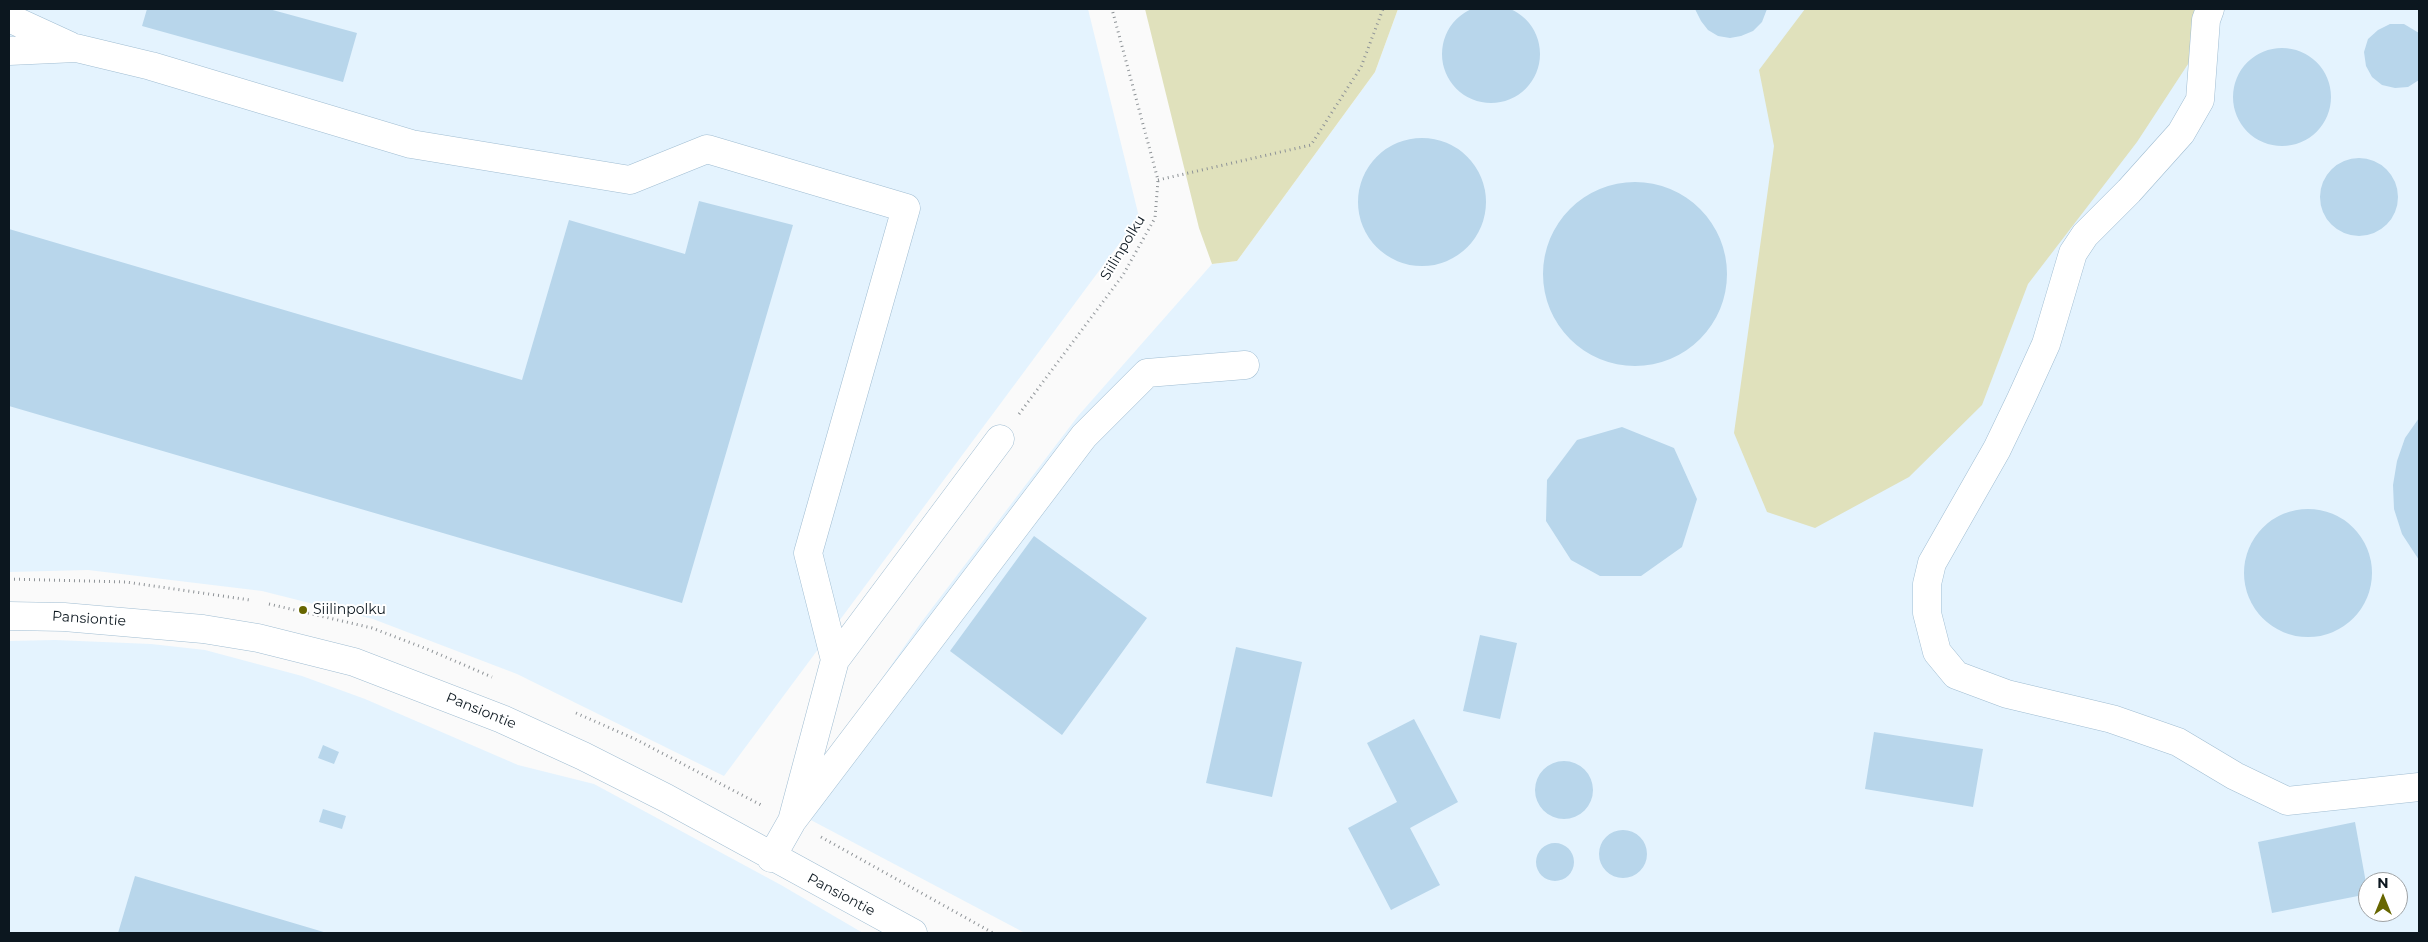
<!DOCTYPE html>
<style>
body{margin:0}
#map{position:relative;width:2428px;height:942px;overflow:hidden;background:#fafafa;font-family:Montserrat,sans-serif}
canvas{display:block}
.frame{position:absolute;inset:0;border:10px solid #0c171f;pointer-events:none}
.north{position:absolute;left:2358px;top:872px;width:50px;height:50px;box-sizing:border-box;background:#fff;border:1px solid #9ea2a5;border-radius:50%;rotate:0deg;font-size:14px;font-weight:700;line-height:20px;text-align:center;color:#0c171f}
.north::after{content:'';display:block;margin:auto;width:18px;height:22px;background:#676600;clip-path:polygon(50% 0,100% 100%,50% 72%,0 100%)}
</style>
<div id="map">
<canvas width="2428" height="942"></canvas>
<div class="frame"></div>
<div class="north">N</div>
</div>
<script>
const c = document.querySelector('canvas').getContext('2d');
c.lineJoin = 'round';
function fill(path, color) {
  c.fillStyle = color;
  c.fill(path, 'evenodd');
}
function shape(rows) {
  const path = new Path2D();
  for (const r of rows) {
    if (r.length === 3) {
      path.moveTo(r[0] + r[2], r[1]);
      path.arc(r[0], r[1], r[2], 0, 2 * Math.PI);
      continue;
    }
    path.moveTo(r[0], r[1]);
    for (let i = 2; i < r.length; i += 2) path.lineTo(r[i], r[i + 1]);
  }
  return path;
}
function strokePath(path, color, width, dash) {
  c.strokeStyle = color;
  c.lineWidth = width;
  c.lineCap = dash ? 'butt' : 'round';
  c.setLineDash(dash || []);
  c.stroke(path);
}
function label(font, color, halo, rows, align = 'center') {
  c.font = font + ' Montserrat,sans-serif';
  c.lineWidth = 4;
  c.setLineDash([]);
  c.textBaseline = 'middle';
  c.strokeStyle = halo;
  c.fillStyle = color;
  for (const [text, x, y, turn = 0] of rows) {
    c.save();
    c.translate(x, y);
    c.rotate((+turn || 0) * Math.PI / 180);
    c.textAlign = isNaN(turn) ? turn : align;
    if (halo) c.strokeText(text, 0, 0);
    c.fillText(text, 0, 0);
    c.restore();
  }
}
fill(shape([
 [9,9,1088,9,1139,217,724,776,517,674,373,619,262,591,88,570,9,572],
 [1398,9,2419,9,2419,933,1025,933,807,818,834,747,920,624,1078,416,1212,264,1237,261,1375,72],
 [2368,882,2398,882,2398,912,2368,912],
 [55,640,151,644,205,650,302,676,365,699,518,765,594,784,781,885,863,933,9,933,9,641]
]), '#e4f3fe');
fill(shape([
 [1145,9,1398,9,1375,72,1237,261,1212,264,1199,228],
 [1805,9,2195,9,2190,61,2137,142,2028,284,1982,405,1909,477,1815,528,1767,512,1734,433,1774,146,1759,70]
]), '#e0e1bc');
fill(shape([
 [1491,54,49],
 [147,9,269,9,357,33,343,82,142,26],
 [1695,9,1767,9,1762,22,1753,31,1741,36,1730,38,1718,36,1708,30,1701,21],
 [2390,24,2404,24,2419,33,2419,80,2408,87,2395,88,2382,85,2372,77,2366,66,2364,52,2368,39,2378,30],
 [2282,97,49],
 [1422,202,64],
 [2359,197,39],
 [1635,274,92],
 [699,201,793,225,682,603,9,406,9,229,522,380,569,220,685,254],
 [2419,418,2419,560,2402,534,2394,509,2393,485,2397,461,2405,438],
 [1622,427,1674,448,1697,499,1682,547,1641,576,1600,576,1571,560,1546,521,1547,480,1577,440],
 [2308,573,64],
 [1034,536,1147,618,1062,735,950,651],
 [1480,635,1517,643,1500,719,1463,711],
 [1236,647,1302,662,1272,797,1206,783],
 [1414,719,1458,802,1410,828,1440,885,1391,910,1348,828,1397,802,1367,743],
 [1874,732,1983,749,1973,807,1865,789],
 [323,745,339,752,334,764,318,758],
 [1564,790,29],
 [323,809,346,816,342,829,319,822],
 [2355,822,2368,894,2272,913,2258,842],
 [1623,854,24],
 [1555,862,19],
 [135,876,327,933,118,933]
]), '#b8d6eb');
const minor = shape([
 [2210,9,2206,20,2200,100,2181,133,2129,191,2085,235,2073,253,2046,344,2021,399,1997,449,1932,563,1927,584,1927,613,1937,652,1956,675,2007,694,2112,719,2178,742,2235,776,2287,801,2419,787],
 [9,18,70,46],
 [9,51,76,48,151,66,411,144,630,180,707,149,906,208,808,553,835,660],
 [9,616,64,617,203,629,258,638,354,662,502,719,583,756,666,798,913,933],
 [792,821,1084,436,1147,373,1245,365],
 [771,858,792,821,835,660,1000,439]
]);
strokePath(minor, '#a0bdd2', 29);
strokePath(shape([
 [1158,180,1311,145,1361,67,1383,9],
 [1019,414,1123,275,1155,218,1158,180,1112,9],
 [9,579,126,582,250,600],
 [269,604,372,628,427,649,492,677],
 [576,713,635,739,763,806],
 [821,837,993,933]
]), '#8e9397', 3, [1, 4]);
strokePath(minor, '#fff', 28);
for (const [x, y, r, color] of [
 [303,610,5,"#676600"]
]) {
  const dot = new Path2D();
  dot.arc(x, y, r, 0, 2 * Math.PI);
  c.fillStyle = color;
  c.fill(dot);
  strokePath(dot, '#fff', 2);
}
label('14px', '#0c171f', '#fff', [
 ["Siilinpolku",1123,248,-59],
 ["Pansiontie",89,619,4],
 ["Pansiontie",481,711,22],
 ["Pansiontie",841,895,28]
]);
label('14px', '#0c171f', '#fff', [
 ["Siilinpolku",313,610]
], 'left');
</script>
